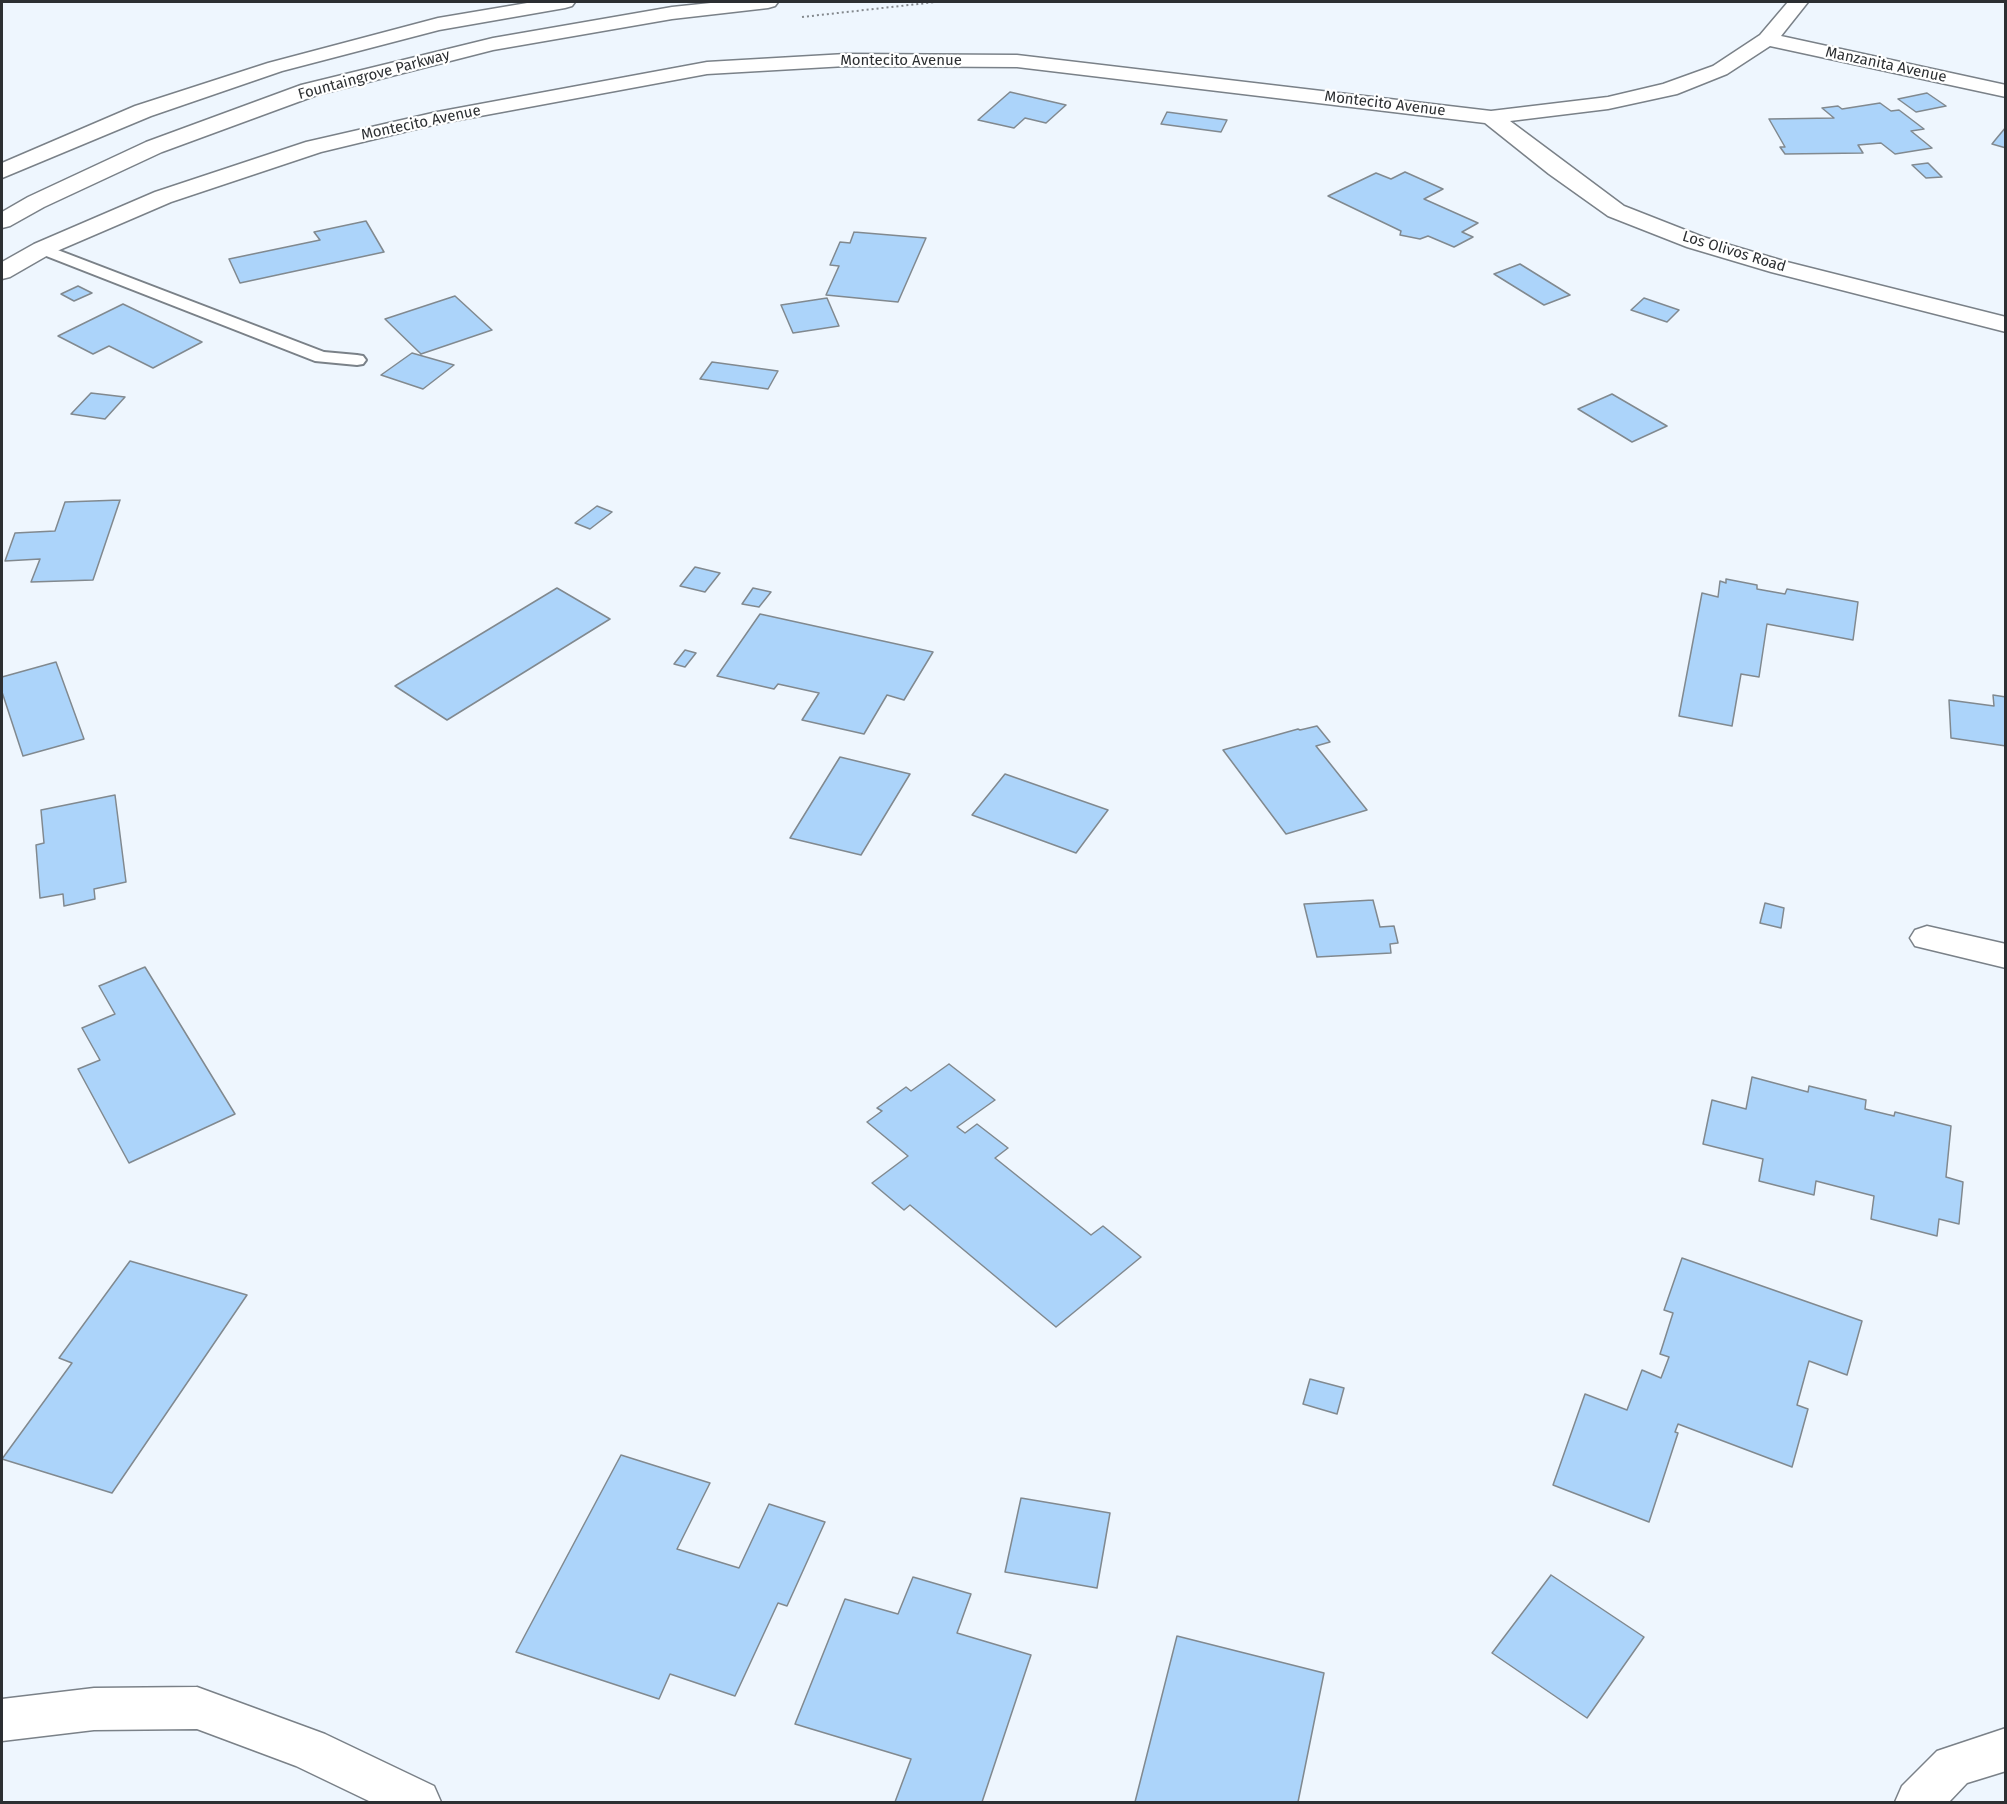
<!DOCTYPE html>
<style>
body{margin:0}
#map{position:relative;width:2007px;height:1804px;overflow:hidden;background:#eef6fe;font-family:"Fira Sans",sans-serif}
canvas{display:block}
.frame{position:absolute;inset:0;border:3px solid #2c2f32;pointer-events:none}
</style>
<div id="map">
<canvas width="2007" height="1804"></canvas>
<div class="frame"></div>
</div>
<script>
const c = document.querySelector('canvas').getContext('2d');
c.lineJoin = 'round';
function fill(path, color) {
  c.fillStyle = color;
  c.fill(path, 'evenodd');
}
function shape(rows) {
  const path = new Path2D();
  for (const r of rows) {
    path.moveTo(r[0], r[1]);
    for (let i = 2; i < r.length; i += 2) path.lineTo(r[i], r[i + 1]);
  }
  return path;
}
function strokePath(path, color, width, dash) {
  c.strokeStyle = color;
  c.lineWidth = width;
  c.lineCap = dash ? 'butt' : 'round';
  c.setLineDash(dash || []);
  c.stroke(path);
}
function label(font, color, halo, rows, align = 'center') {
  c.font = font + ' "Fira Sans",sans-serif';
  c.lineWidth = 4.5;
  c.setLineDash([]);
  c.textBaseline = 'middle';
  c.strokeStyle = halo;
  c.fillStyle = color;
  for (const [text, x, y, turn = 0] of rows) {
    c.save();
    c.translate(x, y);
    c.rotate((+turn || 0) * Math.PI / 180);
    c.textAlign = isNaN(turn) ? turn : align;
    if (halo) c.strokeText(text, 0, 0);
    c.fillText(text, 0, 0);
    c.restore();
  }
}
const building = shape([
 [1010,92,1066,105,1046,123,1025,118,1014,128,978,120,1010,92],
 [1927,93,1946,106,1916,112,1898,99,1927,93],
 [1880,103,1891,111,1899,110,1924,129,1911,131,1932,148,1895,154,1881,143,1858,145,1863,153,1785,154,1780,147,1785,147,1769,119,1834,118,1822,108,1838,106,1842,109,1880,103],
 [1167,112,1227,120,1221,132,1161,124,1167,112],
 [2006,127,2006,148,1992,144,1996,139,2006,127],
 [1928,163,1942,177,1926,178,1912,165,1928,163],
 [1405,172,1443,189,1424,199,1478,223,1462,232,1473,237,1454,247,1428,236,1420,239,1400,235,1401,231,1328,196,1376,173,1391,179,1405,172],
 [366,221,384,252,240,283,229,259,320,240,314,232,366,221],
 [854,232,926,238,898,302,826,295,839,266,830,265,840,242,850,243,854,232],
 [1520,264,1570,295,1544,305,1494,274,1520,264],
 [78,286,92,293,74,301,61,294,78,286],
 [455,296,492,330,421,354,385,319,455,296],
 [827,298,839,326,793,333,781,305,827,298],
 [1644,298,1679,310,1667,322,1631,310,1644,298],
 [123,304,202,342,153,368,109,346,93,354,58,336,123,304],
 [412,353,454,365,423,389,381,375,412,353],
 [712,362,778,371,768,389,700,379,712,362],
 [91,393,125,397,105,419,71,414,91,393],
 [1612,394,1667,426,1632,442,1578,409,1612,394],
 [120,500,93,580,31,582,40,559,5,561,15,533,55,531,65,502,120,500],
 [597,506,612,512,590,529,575,523,597,506],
 [695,567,720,573,705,592,680,586,695,567],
 [1726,579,1757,585,1757,589,1785,594,1787,589,1858,602,1853,640,1767,624,1759,677,1741,674,1732,726,1679,716,1702,593,1718,597,1720,581,1726,583,1726,579],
 [557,588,610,619,447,720,395,686,557,588],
 [753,588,771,592,759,607,742,604,753,588],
 [760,614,933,652,904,700,887,695,864,734,802,720,819,693,778,684,774,689,717,676,760,614],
 [685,650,696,653,685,667,674,664,685,650],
 [56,662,84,739,23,756,2,692,2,677,56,662],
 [1993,695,2006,697,2006,746,1951,738,1949,700,1994,706,1993,695],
 [1317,726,1330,742,1316,746,1367,810,1286,834,1223,750,1298,729,1300,730,1317,726],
 [840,757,910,774,861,855,790,838,840,757],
 [1005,774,1108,810,1076,853,972,815,1005,774],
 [115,795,126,882,94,889,95,899,64,906,63,894,40,898,36,845,44,843,41,810,115,795],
 [1373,900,1380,927,1394,926,1398,943,1390,944,1391,953,1317,957,1304,904,1373,900],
 [1765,903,1784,908,1781,928,1760,923,1765,903],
 [145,967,235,1114,129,1163,78,1069,100,1060,82,1028,115,1014,99,986,145,967],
 [949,1064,995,1100,957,1127,965,1133,977,1124,1008,1148,995,1158,1091,1235,1103,1226,1141,1257,1056,1327,910,1205,904,1210,872,1183,908,1156,867,1122,882,1111,877,1108,906,1087,911,1091,949,1064],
 [1752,1077,1808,1092,1809,1086,1866,1100,1865,1109,1894,1116,1895,1112,1951,1126,1946,1177,1963,1182,1959,1224,1939,1219,1937,1236,1871,1219,1874,1196,1816,1181,1814,1195,1759,1181,1763,1159,1703,1144,1712,1100,1746,1109,1752,1077],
 [1682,1258,1862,1321,1847,1375,1809,1361,1797,1405,1808,1409,1792,1467,1678,1424,1675,1432,1678,1433,1649,1522,1553,1485,1585,1394,1627,1410,1642,1370,1661,1378,1669,1357,1660,1354,1673,1313,1664,1310,1682,1258],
 [130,1261,247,1295,112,1493,2,1459,72,1363,59,1358,130,1261],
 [1310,1379,1344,1388,1337,1414,1303,1404,1310,1379],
 [621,1455,710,1483,677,1549,739,1568,769,1504,825,1522,787,1606,778,1603,735,1696,670,1674,659,1699,516,1652,621,1455],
 [1021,1498,1110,1513,1097,1588,1005,1572,1021,1498],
 [1551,1575,1644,1637,1587,1718,1492,1653,1551,1575],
 [913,1577,971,1594,957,1633,1031,1655,982,1802,895,1802,911,1759,795,1724,845,1599,898,1614,913,1577],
 [1177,1636,1324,1673,1298,1802,1135,1802,1177,1636]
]);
fill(building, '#acd4fa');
strokePath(building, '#81898f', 1.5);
const service = shape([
 [42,244,324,352,357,355,363,356,366,360,363,364,357,365,315,361,36,252,34,249,42,244]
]);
const minor = shape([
 [1788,2,1808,2,1781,36,2006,85,2006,97,1770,46,1727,74,1677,94,1608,109,1510,121,1624,206,1703,237,1787,262,2006,317,2006,332,1771,272,1687,247,1608,216,1549,174,1485,123,1017,67,846,66,707,74,437,124,321,152,171,202,50,254,10,277,2,279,2,262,34,244,155,192,306,142,437,112,707,62,846,54,1017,55,1491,111,1608,97,1663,84,1713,66,1760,35,1788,2],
 [1927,926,2006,944,2006,968,1915,946,1910,938,1915,930,1927,926],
 [197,1687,325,1734,434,1786,441,1802,371,1802,296,1766,197,1729,94,1730,2,1741,2,1699,94,1688,197,1687],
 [2006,1728,2006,1771,1967,1783,1949,1802,1895,1802,1902,1786,1937,1751,2006,1728]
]);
const secondary = shape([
 [533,2,575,2,572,6,565,8,439,30,282,71,151,116,2,178,2,163,135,106,268,63,438,18,533,2],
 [720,2,778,2,775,6,768,8,672,19,493,50,317,95,162,152,44,207,10,226,2,228,2,212,28,197,146,142,301,85,493,38,672,7,720,2]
]);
strokePath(service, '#7a8188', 4);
strokePath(minor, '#7a8188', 3);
strokePath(secondary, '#7a8188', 3);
strokePath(shape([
 [802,17,936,2]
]), '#84898e', 2, [2, 3]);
fill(service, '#fff');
fill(minor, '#fff');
fill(secondary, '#fff');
label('15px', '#2c2f32', '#fff', [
 ["Montecito Avenue",901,61],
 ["Manzanita Avenue",1886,65,12],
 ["Fountaingrove Parkway",374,75,-15],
 ["Montecito Avenue",1385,104,7],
 ["Montecito Avenue",421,123,-12],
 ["Los Olivos Road",1734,252,17]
]);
</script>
